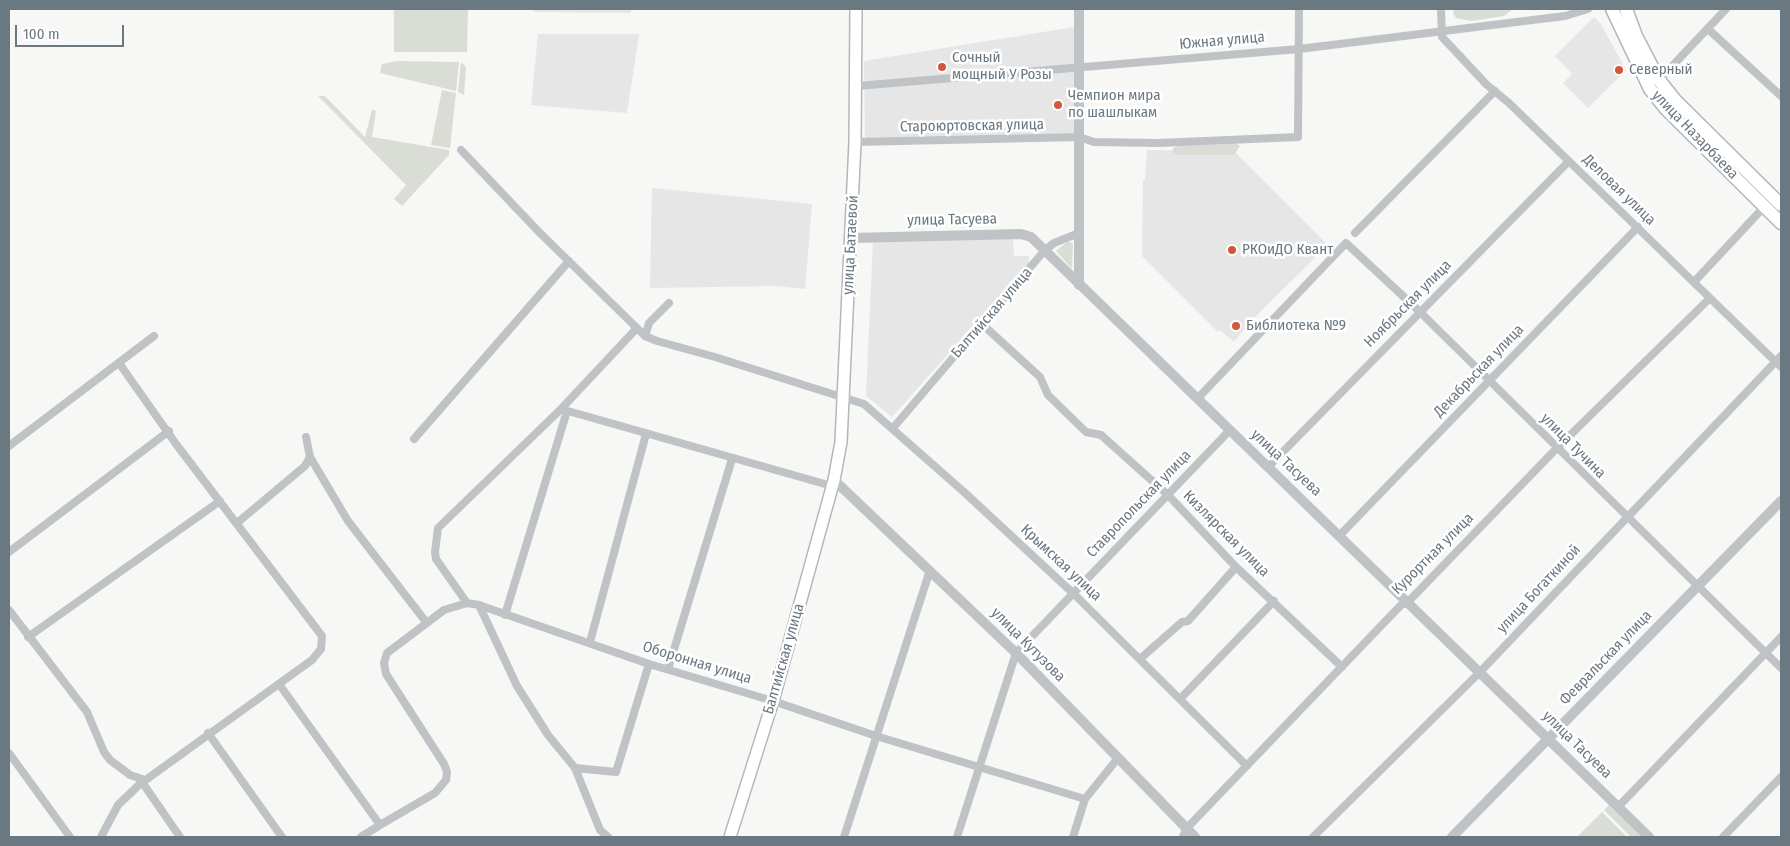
<!DOCTYPE html>
<meta charset="utf-8">
<style>
body{margin:0}
#map{position:relative;width:1790px;height:846px;overflow:hidden;background:#f7f7f5;font-family:"Fira Sans Condensed",sans-serif}
canvas{display:block}
.frame{position:absolute;inset:0;border:10px solid #6a7882;pointer-events:none}
.scale{position:absolute;left:15px;top:25px;width:109px;height:22px;box-sizing:border-box;border:2px solid #6a7882;border-top:0;padding-left:6px;font-size:15px;line-height:18px;white-space:nowrap;color:#6a7882;-webkit-text-stroke:4px #fff;paint-order:stroke}
</style>
<div id="map">
<canvas width="1790" height="846"></canvas>
<div class="frame"></div>
<div class="scale">100 m</div>
</div>
<script>
const c = document.querySelector('canvas').getContext('2d');
c.lineJoin = 'round';
function fill(path, color) {
  c.fillStyle = color;
  c.fill(path, 'evenodd');
}
function shape(rows) {
  const path = new Path2D();
  for (const r of rows) {
    path.moveTo(r[0], r[1]);
    for (let i = 2; i < r.length; i += 2) path.lineTo(r[i], r[i + 1]);
  }
  return path;
}
function strokePath(path, color, width, dash) {
  c.strokeStyle = color;
  c.lineWidth = width;
  c.lineCap = dash ? 'butt' : 'round';
  c.setLineDash(dash || []);
  c.stroke(path);
}
function label(font, color, halo, rows, align = 'center') {
  c.font = font + ' "Fira Sans Condensed",sans-serif';
  c.lineWidth = 5;
  c.setLineDash([]);
  c.textBaseline = 'middle';
  c.strokeStyle = halo;
  c.fillStyle = color;
  for (const [text, x, y, turn = 0] of rows) {
    c.save();
    c.translate(x, y);
    c.rotate((+turn || 0) * Math.PI / 180);
    c.textAlign = isNaN(turn) ? turn : align;
    if (halo) c.strokeText(text, 0, 0);
    c.fillText(text, 0, 0);
    c.restore();
  }
}
fill(shape([
 [533,9,631,9,631,13,533,12],
 [1594,17,1601,24,1626,70,1588,108,1563,83,1572,74,1555,56],
 [1074,27,1076,133,865,138,864,61],
 [538,34,639,34,627,113,531,105],
 [1147,150,1234,151,1328,245,1249,323,1234,342,1220,330,1218,332,1142,256,1143,180,1145,180],
 [652,188,812,204,805,289,777,286,650,288],
 [1013,239,1014,256,1029,256,1029,263,892,417,866,396,873,241]
]), '#e5e6e5');
fill(shape([
 [394,9,468,9,467,52,394,52],
 [1454,9,1513,9,1504,16,1471,21,1456,18,1453,13],
 [396,61,459,62,456,91,380,73,382,64],
 [461,62,466,67,464,95,458,92],
 [442,90,456,93,450,148,431,145],
 [318,96,325,96,365,137,372,110,376,111,372,137,449,150,449,155,402,206,394,199,406,185],
 [1232,141,1240,146,1234,155,1177,155,1173,152,1173,148,1179,146,1228,144],
 [1067,242,1071,242,1073,245,1072,269,1056,251],
 [1609,805,1643,837,1631,837,1604,810],
 [1602,812,1627,837,1577,837]
]), '#d9ddd6');
const secondary = shape([
 [730,837,773,701,834,480,841,442,855,142,856,9]
]);
const primary = shape([
 [1612,9,1650,89,1666,109,1781,223],
 [1626,9,1636,36,1659,80,1675,100,1781,205]
]);
strokePath(secondary, '#b2b7ba', 14);
strokePath(primary, '#b3b7ba', 15);
strokePath(shape([
 [1441,9,1442,37,1487,85,1509,103,1781,367],
 [1708,29,1781,96],
 [1659,80,1726,9],
 [857,86,1299,49,1565,16,1588,9],
 [855,142,1079,137,1094,142,1158,143,1298,137,1299,9],
 [461,150,539,232,645,336,657,341,715,357,864,404,964,492,1076,596,1247,766],
 [1355,233,1495,91],
 [1694,282,1765,206],
 [982,324,1040,377,1048,395,1086,432,1101,435,1168,495,1236,567,1342,667],
 [645,336,649,323,669,303],
 [1198,398,1346,243,1419,311,1781,668],
 [561,409,832,486],
 [893,428,1045,250,1054,243,1079,233],
 [414,439,569,261],
 [9,446,154,336],
 [310,457,348,521,426,622],
 [1268,467,1569,161],
 [237,523,305,466,310,457,306,437],
 [1340,535,1638,227],
 [9,552,169,431],
 [467,603,436,559,435,552,438,528,561,409,637,328],
 [479,605,517,686,548,735,575,768,600,830,608,837],
 [9,610,87,712,104,752,110,760,130,775,145,780],
 [505,615,567,411],
 [28,637,220,501],
 [590,642,646,434],
 [1141,658,1182,622,1188,621,1236,567],
 [668,669,732,459],
 [279,684,380,825,435,793,446,780,447,772,444,764,386,674,384,663,387,653,444,610,467,603,479,605,649,664,773,701,876,736,1085,799],
 [1181,698,1274,601],
 [208,733,282,837],
 [9,753,70,837],
 [575,768,616,772,649,664],
 [142,782,180,837],
 [1619,806,1781,637],
 [101,837,118,805,140,784,312,660,321,649,322,636,176,444,119,363],
 [361,837,380,825],
 [844,837,930,570],
 [957,837,1016,653,1229,431],
 [1073,837,1085,799,1118,758],
 [1183,837,1186,829,1401,605,1407,603,1556,449,1710,298],
 [1313,837,1480,672,1781,356],
 [1723,837,1781,777]
]), '#bfc3c6', 8);
strokePath(shape([
 [851,238,1021,234,1031,237,1649,837],
 [1079,285,1079,9],
 [834,480,1016,653,1195,837],
 [1452,837,1781,501]
]), '#bfc3c6', 10);
strokePath(secondary, '#fff', 11);
strokePath(primary, '#fff', 12);
for (const [x, y, r, color] of [
 [942,67,5,"#cf583d"],
 [1619,70,5,"#cf583d"],
 [1058,105,5,"#cf583d"],
 [1232,250,5,"#cf583d"],
 [1236,326,5,"#cf583d"]
]) {
  const dot = new Path2D();
  dot.arc(x, y, r, 0, 2 * Math.PI);
  c.fillStyle = color;
  c.fill(dot);
  strokePath(dot, '#fff', 2);
}
label('15px', '#6a7882', '#fff', [
 ["Южная улица",1222,41,-5],
 ["Староюртовская улица",972,126,-1],
 ["улица Назарбаева",1695,135,46],
 ["Деловая улица",1619,190,44],
 ["улица Тасуева",952,220,-1],
 ["улица Батаевой",851,245,-87],
 ["Ноябрьская улица",1408,304,-45],
 ["Балтийская улица",992,313,-49],
 ["Декабрьская улица",1479,371,-46],
 ["улица Тучина",1573,446,45],
 ["улица Тасуева",1286,463,43],
 ["Ставропольская улица",1139,504,-46],
 ["Кизлярская улица",1226,534,45],
 ["Курортная улица",1433,554,-45],
 ["Крымская улица",1061,563,43],
 ["улица Богаткиной",1539,589,-47],
 ["улица Кутузова",1028,645,45],
 ["Февральская улица",1606,658,-46],
 ["Балтийская улица",784,659,-74],
 ["Оборонная улица",697,663,17],
 ["улица Тасуева",1577,745,44]
]);
label('15px', '#6a7882', '#fff', [
 ["Сочный",952,58],
 ["мощный У Розы",952,75],
 ["Северный",1629,70],
 ["Чемпион мира",1068,96],
 ["по шашлыкам",1068,113],
 ["РКОиДО Квант",1242,250],
 ["Библиотека №9",1246,326]
], 'left');
</script>
